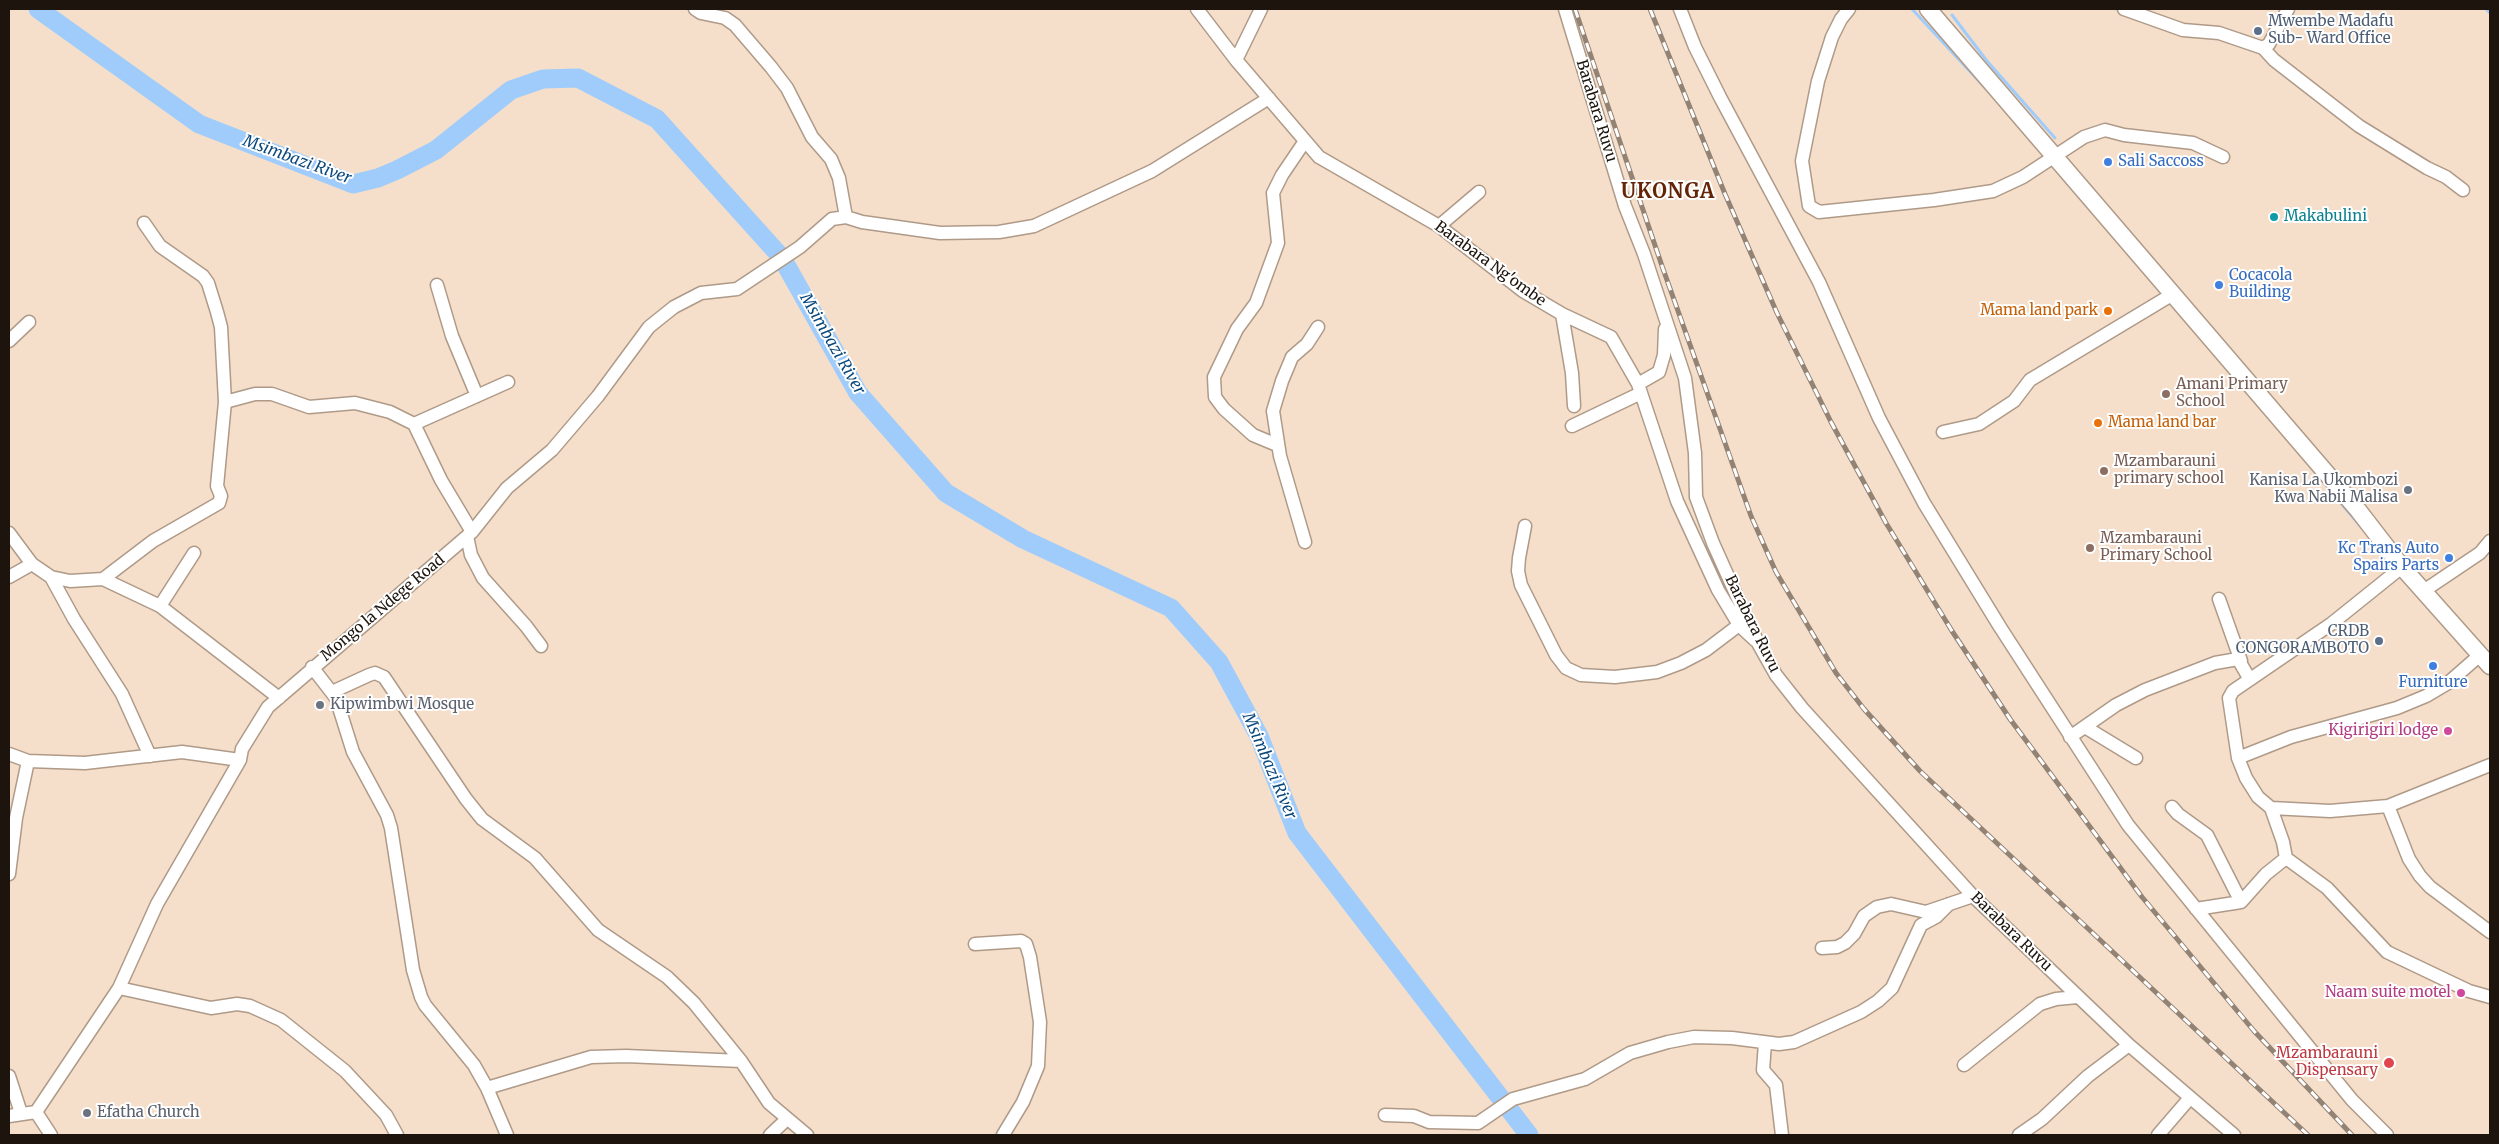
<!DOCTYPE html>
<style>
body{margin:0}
#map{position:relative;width:2499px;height:1144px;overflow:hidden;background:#f5dfcb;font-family:Merriweather,serif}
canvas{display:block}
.frame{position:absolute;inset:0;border:10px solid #1c140d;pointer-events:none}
</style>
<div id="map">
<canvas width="2499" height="1144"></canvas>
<div class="frame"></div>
</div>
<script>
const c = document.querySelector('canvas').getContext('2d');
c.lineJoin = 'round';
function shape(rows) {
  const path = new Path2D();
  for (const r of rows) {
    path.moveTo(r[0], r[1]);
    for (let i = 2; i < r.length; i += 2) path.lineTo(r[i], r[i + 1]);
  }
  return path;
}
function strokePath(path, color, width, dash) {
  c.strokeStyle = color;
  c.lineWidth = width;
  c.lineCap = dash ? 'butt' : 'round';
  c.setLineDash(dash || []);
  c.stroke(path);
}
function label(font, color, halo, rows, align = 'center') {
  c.font = font + ' Merriweather,serif';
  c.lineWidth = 4;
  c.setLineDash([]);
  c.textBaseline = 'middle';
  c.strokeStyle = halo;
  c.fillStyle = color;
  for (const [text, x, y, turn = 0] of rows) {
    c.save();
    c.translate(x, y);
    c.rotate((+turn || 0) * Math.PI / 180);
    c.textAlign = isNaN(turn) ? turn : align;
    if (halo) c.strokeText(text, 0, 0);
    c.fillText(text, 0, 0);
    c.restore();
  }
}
strokePath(shape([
 [1912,9,1990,93],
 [2486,9,2490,13],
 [1952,15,1987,61,2055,138],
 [2329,489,2362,528]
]), '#9fccfb', 3);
strokePath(shape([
 [38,9,199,124,353,184,378,178,397,170,436,150,511,90,543,79,578,78,657,119,782,258,858,393,946,493,1023,539,1171,608,1219,662,1259,736,1297,833,1529,1135]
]), '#9fccfb', 19);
const minor = shape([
 [695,9,701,13,725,18,735,25,771,67,787,88,812,137,831,159,839,178,846,217,862,222,940,233,999,232,1034,226,1152,171,1269,98],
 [1197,9,1236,60,1319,157,1439,226,1523,291,1562,314,1611,337,1638,384,1677,501,1718,590,1739,625,1755,640],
 [1565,9,1625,206,1644,254,1685,378,1695,453,1696,497,1713,543,1758,643,1776,675,1802,708,1973,896,2129,1045,2234,1135],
 [1680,9,1695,47,1720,97,1819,282,1879,418,1924,503,2000,627,2128,825,2352,1100,2387,1135],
 [1849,9,1841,19,1832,37,1818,81,1802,161,1809,206,1819,212,1934,200,1993,191,2023,177,2084,137,2105,130,2124,135,2193,143,2223,157],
 [2124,9,2183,30,2219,33,2263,48,2269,44,2288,9],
 [2263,48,2274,60,2359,126,2427,168,2446,177,2463,190],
 [1236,60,1261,9],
 [1439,226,1479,192],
 [437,285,452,336,477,396],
 [1562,314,1572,373,1574,406],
 [9,341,29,322],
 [1638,384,1659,372,1664,355,1665,329],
 [225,402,255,394,272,394,309,407,355,403,390,412,414,424,441,480,472,532],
 [414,424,508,382],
 [1572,426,1641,393],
 [1943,432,1979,424,2014,401,2030,380,2173,294],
 [1277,445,1253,435,1224,409,1215,397,1214,377,1237,329,1256,303,1278,243,1273,193,1282,175,1305,141],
 [1525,526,1519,558,1518,571,1521,585,1556,655,1566,668,1581,675,1615,677,1657,672,1681,663,1706,650,1739,625],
 [9,533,32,564,51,577,70,581,103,579,160,606,279,698],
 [467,536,471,555,483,578,526,626,541,646],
 [1305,542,1280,456,1273,411,1282,381,1292,357,1307,344,1318,327],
 [9,577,32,564],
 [51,577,74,619,122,694,150,756],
 [103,579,153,541,219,503,221,496,217,486,225,402,221,327,217,312,208,283,203,276,160,246,144,223],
 [2425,590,2480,553,2490,541],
 [2219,599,2241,661],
 [160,606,194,553],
 [312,667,336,698,353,752,387,815,391,828,413,970,421,997,425,1005,474,1065,487,1088,507,1135],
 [332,692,369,675,375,673,384,677,466,799,482,819,535,858,598,930,667,977,694,1003,741,1061,769,1103,807,1135],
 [2085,727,2136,758],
 [2070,737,2116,705,2145,690,2215,663,2238,659,2249,678],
 [9,754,28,761,85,763,182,752,240,760],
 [2238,758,2291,737,2397,708,2426,696,2448,683,2480,655],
 [2388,806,2409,859,2420,876,2430,887,2490,932],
 [2172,807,2178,814,2207,835,2241,902],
 [2271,808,2330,811,2388,806,2490,765],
 [2286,858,2327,888,2387,952,2469,991,2490,997],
 [9,874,16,818,28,761],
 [2196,909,2241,902,2266,874,2286,858,2283,842,2271,808,2258,797,2246,778,2238,758,2229,698,2233,691,2331,624,2402,567],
 [975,944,1021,941,1026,944,1030,957,1040,1022,1038,1066,1023,1102,1003,1135],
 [1822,948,1837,947,1845,943,1854,934,1864,916,1877,907,1891,904,1926,912,1973,896],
 [119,988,211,1008,237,1004,250,1006,281,1020,345,1071,386,1115,397,1135],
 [1765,1043,1763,1070,1776,1085,1782,1135],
 [1964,1065,2040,1004,2056,999,2078,997],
 [9,1076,21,1113],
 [487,1088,591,1057,626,1056,741,1061],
 [36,1112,119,988,157,904,240,760,242,749,268,707,472,532,507,488,552,450,598,396,649,327,674,307,701,293,737,289,800,247,832,219,846,217],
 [1385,1115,1414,1116,1429,1122,1478,1123,1513,1099,1585,1079,1630,1053,1668,1042,1694,1037,1732,1038,1779,1044,1794,1042,1861,1012,1878,1001,1892,988,1921,925,1936,917,1949,904],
 [9,1116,36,1112,51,1135],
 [770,1135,787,1119],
 [2019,1135,2042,1119,2088,1076,2129,1045],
 [2158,1135,2189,1099]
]);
const major = shape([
 [1928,9,2358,510,2402,567,2490,666]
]);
strokePath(minor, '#af9a88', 15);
strokePath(major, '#af9a88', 19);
strokePath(minor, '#fff', 12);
strokePath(major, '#fff', 16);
const rail = shape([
 [1575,9,1662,266,1751,516,1776,572,1836,673,1864,709,1920,771,2308,1135],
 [1650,9,1725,194,1777,313,1831,422,1886,523,1952,631,2010,719,2142,897,2254,1031,2352,1135]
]);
strokePath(rail, '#938375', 5);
strokePath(rail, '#fff', 3, [9]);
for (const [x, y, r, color] of [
 [2258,31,5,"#5c6f8a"],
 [2108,162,5,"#3f7fe0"],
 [2274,217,5,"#0f9aa8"],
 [2219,285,5,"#3f7fe0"],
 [2108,311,5,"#e8710a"],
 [2166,394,5,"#8d6e63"],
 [2098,423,5,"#e8710a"],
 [2104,471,5,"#8d6e63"],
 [2408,490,5,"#6b7280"],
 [2090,548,5,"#8d6e63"],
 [2449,558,5,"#3f7fe0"],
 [2379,641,5,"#5c6f8a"],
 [2433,666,5,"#3f7fe0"],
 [320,705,5,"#6b7280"],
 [2448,731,5,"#d1479c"],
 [2461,993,5,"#d1479c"],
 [2389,1063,6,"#e0444e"],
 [87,1113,5,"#6b7280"]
]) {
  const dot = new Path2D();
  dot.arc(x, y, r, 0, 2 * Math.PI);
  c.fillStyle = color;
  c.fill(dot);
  strokePath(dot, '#fff', 2);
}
label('15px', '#4e5e75', '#fff', [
 ["Mwembe Madafu",2268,22],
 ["Sub- Ward Office",2268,39],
 ["CRDB",2369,632,"right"],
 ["CONGORAMBOTO",2369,649,"right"]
], 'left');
label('15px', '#1c140d', '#fff', [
 ["Barabara Ruvu",1596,111,73],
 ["Barabara Ng'ombe",1490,264,36],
 ["Mongo la Ndege Road",383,608,-40],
 ["Barabara Ruvu",1752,624,64],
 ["Barabara Ruvu",2011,932,44]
]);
label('15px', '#366cbe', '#fff', [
 ["Sali Saccoss",2118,162],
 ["Cocacola",2229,276],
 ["Building",2229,293],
 ["Kc Trans Auto",2439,549,"right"],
 ["Spairs Parts",2439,566,"right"],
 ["Furniture",2433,683,"center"]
], 'left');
label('15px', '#0d838f', '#fff', [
 ["Makabulini",2284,217]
], 'left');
label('15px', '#c56008', '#fff', [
 ["Mama land park",2098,311],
 ["Mama land bar",2108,423,"left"]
], 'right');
label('15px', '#785e54', '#fff', [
 ["Amani Primary",2176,385],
 ["School",2176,402],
 ["Mzambarauni",2114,462],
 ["primary school",2114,479],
 ["Mzambarauni",2100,539],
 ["Primary School",2100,556]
], 'left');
label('15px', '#5b616d', '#fff', [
 ["Kanisa La Ukombozi",2398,481,"right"],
 ["Kwa Nabii Malisa",2398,498,"right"],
 ["Kipwimbwi Mosque",330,705],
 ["Efatha Church",97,1113]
], 'left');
label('15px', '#b23c85', '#fff', [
 ["Kigirigiri lodge",2438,731],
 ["Naam suite motel",2451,993]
], 'right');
label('15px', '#be3a42', '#fff', [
 ["Mzambarauni",2378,1054],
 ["Dispensary",2378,1071]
], 'right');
label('italic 16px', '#0b497d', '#fff', [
 ["Msimbazi River",297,160,20],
 ["Msimbazi River",832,344,60],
 ["Msimbazi River",1269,766,67]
]);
c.letterSpacing = '1px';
label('bold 20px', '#642507', '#fff', [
 ["UKONGA",1668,192]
]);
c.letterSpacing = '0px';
</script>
